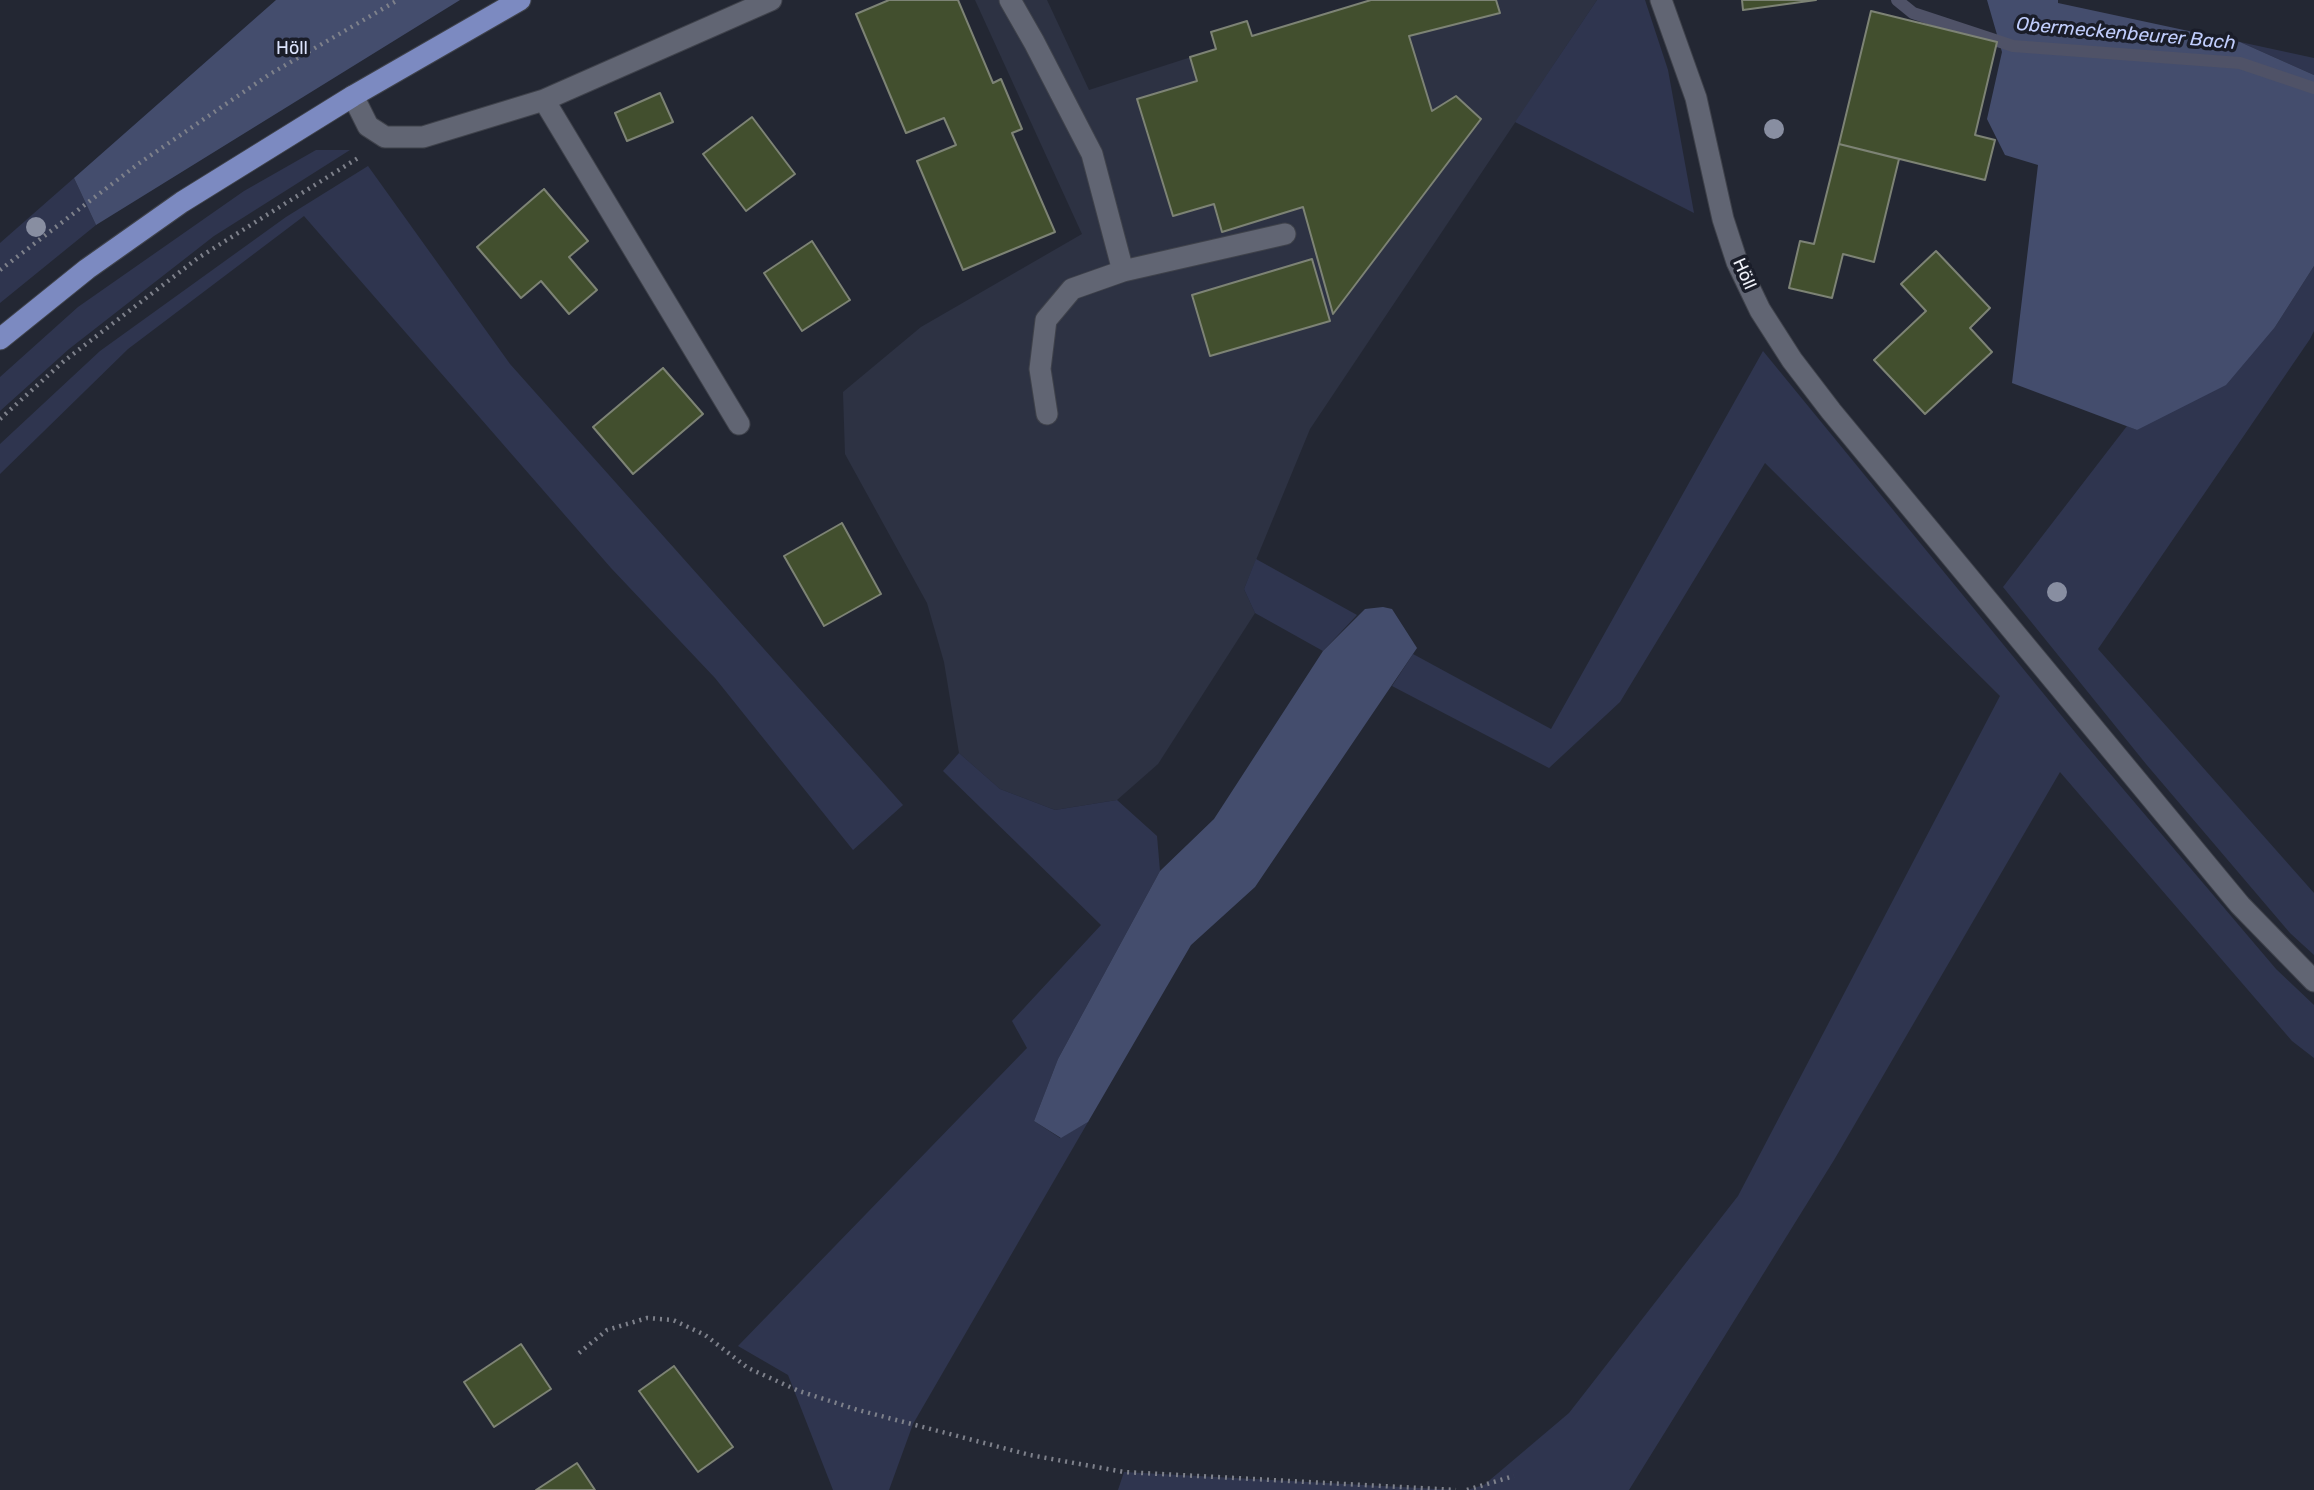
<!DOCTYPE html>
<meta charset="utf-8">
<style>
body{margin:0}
canvas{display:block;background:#232733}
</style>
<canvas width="2314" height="1490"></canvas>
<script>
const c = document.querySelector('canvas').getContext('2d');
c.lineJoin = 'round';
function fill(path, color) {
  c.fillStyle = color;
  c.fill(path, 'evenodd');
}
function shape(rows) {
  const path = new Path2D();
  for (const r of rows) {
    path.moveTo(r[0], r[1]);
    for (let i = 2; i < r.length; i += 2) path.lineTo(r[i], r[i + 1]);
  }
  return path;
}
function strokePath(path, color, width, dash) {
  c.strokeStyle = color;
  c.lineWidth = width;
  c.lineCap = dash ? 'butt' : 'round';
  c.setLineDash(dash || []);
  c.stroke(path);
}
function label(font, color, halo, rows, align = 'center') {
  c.font = font + ' Rubik,sans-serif';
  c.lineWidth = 7;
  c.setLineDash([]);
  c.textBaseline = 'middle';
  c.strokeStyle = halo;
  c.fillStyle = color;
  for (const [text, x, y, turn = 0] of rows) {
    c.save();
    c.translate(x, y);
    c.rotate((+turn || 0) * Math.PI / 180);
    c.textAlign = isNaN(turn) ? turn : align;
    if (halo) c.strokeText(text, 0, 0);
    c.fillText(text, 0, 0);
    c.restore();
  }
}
fill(shape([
 [975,0,1047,0,1089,90,1216,49,1211,32,1247,21,1252,36,1371,0,1597,0,1310,429,1244,589,1255,613,1158,764,1117,800,1055,810,1000,789,959,753,944,662,927,603,845,454,843,392,921,327,1082,234]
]), '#2d3243');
fill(shape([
 [1597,0,1645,0,1668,70,1694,213,1515,122],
 [2240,42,2314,58,2314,75],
 [316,150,350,150,214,236,69,349,0,411,0,377,78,307,244,191],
 [368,166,510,364,903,805,853,850,715,678,611,568,304,216,128,349,0,474,0,444,100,351,286,217],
 [74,178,96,225,0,303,0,243],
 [2314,266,2314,331,2310,339,2098,649,2314,893,2314,955,2290,933,2146,764,2003,587,2127,426,2137,430,2275,327],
 [1763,351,2079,737,2276,969,2314,1005,2314,1058,2292,1041,2060,772,1834,1160,1629,1490,1467,1490,1484,1485,1569,1413,1738,1196,2000,696,1765,463,1620,702,1549,768,1392,686,1413,654,1551,729],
 [1256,559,1357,615,1323,651,1255,613,1244,589],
 [959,753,1000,789,1055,810,1117,800,1157,836,1160,871,1058,1059,1034,1121,1060,1138,1088,1122,913,1424,889,1490,833,1490,788,1375,738,1346,1027,1048,1012,1021,1101,925,943,771],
 [1124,1472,1456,1490,1118,1490]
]), '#2f354f');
fill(shape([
 [276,0,460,0,96,225,74,178],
 [1987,0,2058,0,2058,3,2240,42,2314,75,2314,266,2275,327,2226,385,2137,430,2012,383,2038,165,2005,155,1987,119,2002,52],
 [1383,607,1392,609,1417,648,1255,887,1191,945,1088,1122,1061,1138,1034,1121,1058,1059,1160,871,1214,819,1323,651,1365,609]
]), '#444d6d');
strokePath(shape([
 [1897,0,1913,13,2013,46,2240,63,2314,88]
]), '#4f5267', 12);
const building = shape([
 [889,0,958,0,993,83,1001,79,1022,129,1012,133,1055,232,963,270,917,161,956,145,944,118,906,133,856,14,889,0],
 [1371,0,1496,0,1500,13,1409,36,1432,111,1456,96,1481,119,1333,314,1303,207,1222,232,1214,204,1173,216,1137,99,1197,81,1190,57,1216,49,1211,32,1247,21,1252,36,1371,0],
 [1742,0,1816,0,1743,10,1742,0],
 [1871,11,1997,42,1975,135,1995,140,1985,180,1839,144,1871,11],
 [660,93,673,122,627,141,615,113,660,93],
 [752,117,795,174,746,211,703,154,752,117],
 [1839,144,1899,159,1874,262,1843,254,1832,298,1789,288,1800,241,1814,244,1839,144],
 [544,189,588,241,569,257,597,290,569,314,541,281,521,298,477,247,544,189],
 [812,241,850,300,802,331,764,273,812,241],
 [1936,251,1990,308,1970,328,1992,352,1925,414,1874,360,1926,311,1901,284,1936,251],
 [1312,259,1330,321,1210,356,1192,295,1312,259],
 [663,368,703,414,633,474,593,427,663,368],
 [842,523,881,594,824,626,784,556,842,523],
 [521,1344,551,1389,494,1427,464,1382,521,1344],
 [674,1366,733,1447,698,1472,639,1391,674,1366],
 [577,1463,595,1490,536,1490,577,1463]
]);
fill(building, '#424f2e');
strokePath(building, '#7d8375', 2);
const minor = shape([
 [1010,0,1034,42,1092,154,1123,271],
 [1661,0,1696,98,1723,219,1737,262,1760,310,1792,360,1831,411,2240,905,2314,981],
 [353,96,368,126,385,137,423,137,544,100,771,0],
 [544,100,739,424],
 [1047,414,1040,369,1046,320,1072,289,1123,271,1285,234]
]);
const major = shape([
 [0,339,87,269,182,202,353,96,520,0]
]);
strokePath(minor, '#3f424b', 23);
strokePath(major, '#3f424b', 23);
strokePath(shape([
 [0,270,138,164,270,74,398,0],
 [0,419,64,361,198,258,358,158],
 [579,1353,607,1330,647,1318,673,1320,705,1335,748,1368,799,1391,858,1410,1030,1455,1124,1472,1456,1490],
 [1467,1490,1514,1476]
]), '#7e818b', 4.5, [2, 5]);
strokePath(minor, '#616573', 21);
strokePath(major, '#7c8ac1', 21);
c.fillStyle = '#888ea1';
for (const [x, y] of [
 [1774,129],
 [36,227],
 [2057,592]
]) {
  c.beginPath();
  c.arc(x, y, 10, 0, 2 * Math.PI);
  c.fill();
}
label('18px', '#dbe2fb', '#1a1d29', [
 ["Höll",292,49]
]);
label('18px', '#eff1f9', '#1a1d29', [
 ["Höll",1744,274,66]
]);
label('italic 19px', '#c0cdfc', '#1a1d29', [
 ["Obermeckenbeurer Bach",2126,34,5]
]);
</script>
